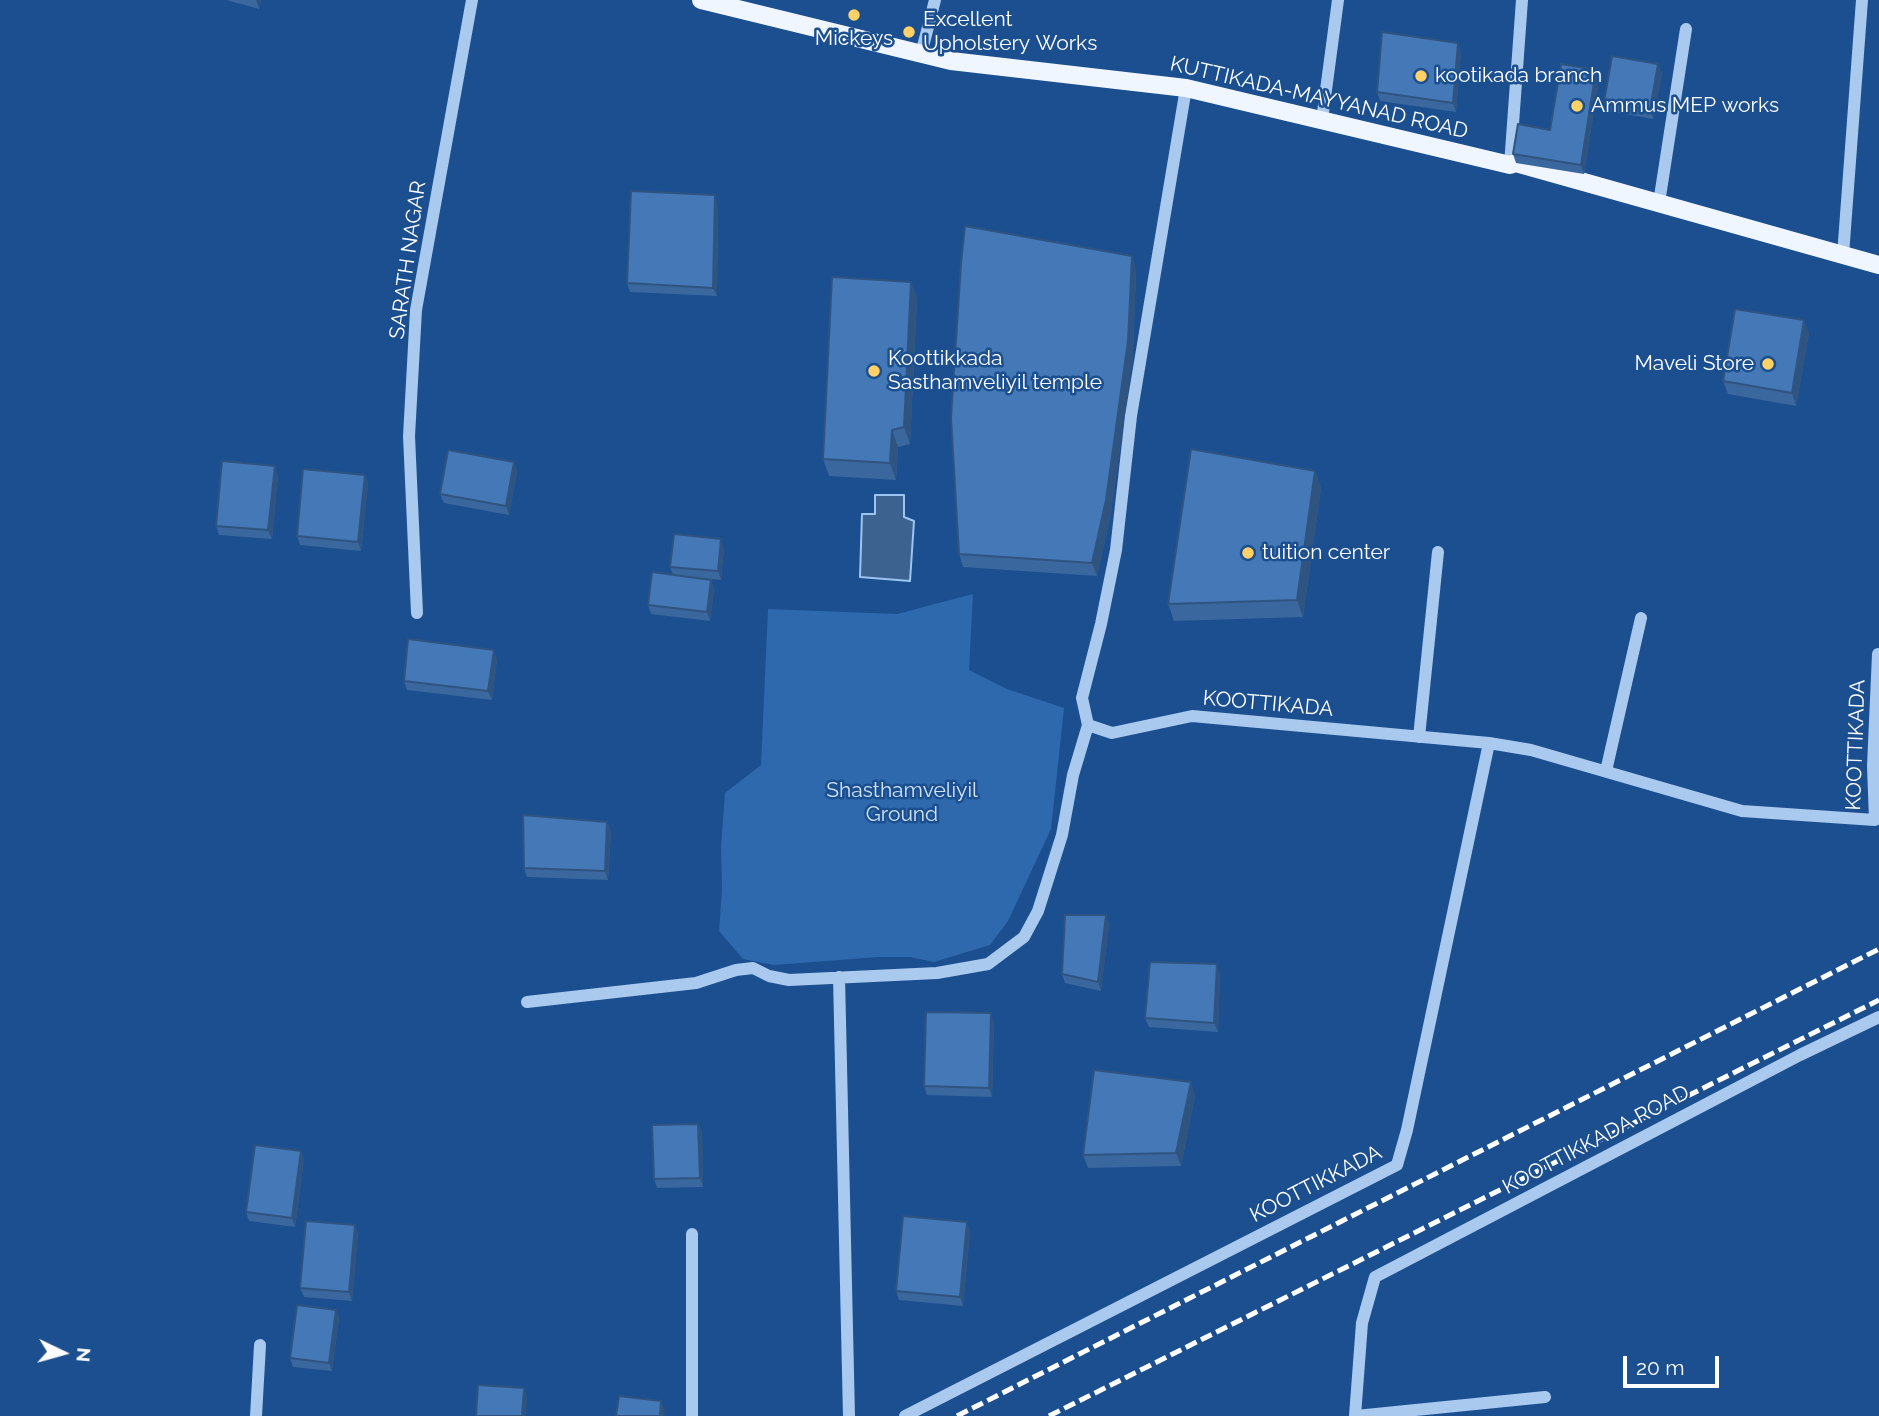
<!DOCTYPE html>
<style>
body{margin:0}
#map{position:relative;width:1879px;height:1416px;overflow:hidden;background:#1b4f8f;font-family:Raleway,sans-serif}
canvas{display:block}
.north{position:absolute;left:28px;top:1318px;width:70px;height:70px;-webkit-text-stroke:5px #1b4f8f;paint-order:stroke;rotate:95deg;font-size:19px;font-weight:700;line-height:28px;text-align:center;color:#fff}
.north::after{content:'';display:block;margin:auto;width:24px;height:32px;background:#fff;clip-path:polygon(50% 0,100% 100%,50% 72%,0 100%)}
.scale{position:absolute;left:1623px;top:1356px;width:96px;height:32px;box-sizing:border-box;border:4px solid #fff;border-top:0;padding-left:9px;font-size:21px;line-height:24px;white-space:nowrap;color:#fff;-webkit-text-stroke:5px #1b4f8f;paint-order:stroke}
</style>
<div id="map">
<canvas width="1879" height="1416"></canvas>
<div class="north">N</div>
<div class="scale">20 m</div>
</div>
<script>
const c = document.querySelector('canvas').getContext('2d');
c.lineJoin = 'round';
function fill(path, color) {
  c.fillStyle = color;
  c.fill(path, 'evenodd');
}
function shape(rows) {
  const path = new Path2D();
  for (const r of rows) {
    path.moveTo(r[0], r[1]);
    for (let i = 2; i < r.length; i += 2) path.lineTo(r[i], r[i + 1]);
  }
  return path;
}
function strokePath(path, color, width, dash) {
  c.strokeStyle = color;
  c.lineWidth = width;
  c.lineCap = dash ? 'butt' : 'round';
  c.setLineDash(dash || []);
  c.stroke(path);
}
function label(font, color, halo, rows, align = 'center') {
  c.font = font + ' Raleway,sans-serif';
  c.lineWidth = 5;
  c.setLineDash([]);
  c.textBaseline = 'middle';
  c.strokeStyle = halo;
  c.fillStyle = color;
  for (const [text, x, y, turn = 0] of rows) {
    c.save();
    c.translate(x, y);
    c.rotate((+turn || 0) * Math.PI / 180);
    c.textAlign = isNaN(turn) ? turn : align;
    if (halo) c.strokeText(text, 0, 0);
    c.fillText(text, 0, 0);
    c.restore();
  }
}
fill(shape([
 [973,594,969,670,1007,689,1064,708,1051,829,1008,921,990,945,934,962,910,957,879,957,774,965,743,959,719,931,722,890,721,846,725,793,761,765,768,609,897,614]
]), '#2e69ad');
const water = shape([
 [875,495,904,495,904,517,914,521,910,581,860,577,862,514,875,514,875,495]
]);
fill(water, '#3c6290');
strokePath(water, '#9cc4f0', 2);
strokePath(shape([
 [921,54,935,0],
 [1186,88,1131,416,1116,550,1101,624,1082,698,1088,725,1112,733,1192,716,1489,743,1531,750,1742,811,1875,820,1873,766,1878,654],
 [1322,120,1338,0],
 [1510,165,1522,0],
 [1659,203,1686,29],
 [1843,255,1862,0],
 [417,613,409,436,416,310,472,0],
 [1419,737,1438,552],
 [1606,771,1641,618],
 [839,977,849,1416],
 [527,1002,696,983,736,970,753,968,769,976,789,980,937,973,988,964,1024,937,1038,911,1062,835,1073,775,1088,725],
 [692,1234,692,1416],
 [256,1416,260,1345],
 [905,1416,1397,1165,1407,1130,1489,743],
 [1355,1416,1362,1323,1375,1277,1800,1055,1879,1017],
 [1356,1416,1545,1397]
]), '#a9c9ee', 12);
strokePath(shape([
 [701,0,951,61,1186,88,1510,165,1516,163,1879,265]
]), '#f0f6ff', 18);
strokePath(shape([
 [957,1416,1879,949],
 [1049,1416,1879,1000]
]), '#fff', 5, [12, 5]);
fill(shape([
 [226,0,261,0,259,9],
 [1461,52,1456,112,1380,101,1377,92],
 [1658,64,1662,73,1653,119,1608,111,1604,102],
 [1599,79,1584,174,1516,163,1513,154,1550,130],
 [718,204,717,296,630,292,627,283],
 [1136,269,1133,354,1111,513,1097,576,963,567,959,554],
 [911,282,917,299,910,444,898,447,896,480,829,476,823,459],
 [1809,333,1796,406,1728,394,1723,381],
 [517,471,509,515,444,503,440,494],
 [1315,471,1321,488,1303,617,1174,621,1168,604],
 [278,475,272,539,219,535,216,526],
 [365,475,368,484,361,551,300,545,297,536],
 [724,548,721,580,682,576,711,580,714,589,710,621,651,614,648,605,673,575,670,567],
 [497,659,492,700,407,690,404,681],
 [611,830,608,880,527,877,524,868],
 [1109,924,1101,991,1065,983,1062,974],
 [1220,973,1218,1032,1149,1027,1145,1018],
 [994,1022,992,1097,927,1095,924,1086],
 [1195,1095,1181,1166,1088,1168,1083,1155],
 [698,1124,702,1133,703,1187,657,1188,654,1179],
 [301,1151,304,1160,295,1227,249,1221,246,1212],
 [967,1222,970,1231,963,1306,899,1300,896,1291],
 [358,1233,352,1301,304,1297,300,1288],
 [336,1310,339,1318,332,1371,293,1367,290,1358]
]), '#3a679d');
fill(shape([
 [256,0,261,0,259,9],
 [1458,43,1461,52,1456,112,1453,103],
 [1658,64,1662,73,1653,119,1650,110],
 [1596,70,1599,79,1584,174,1581,165],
 [715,195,718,204,717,296,713,288],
 [1132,256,1136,269,1133,354,1111,513,1097,576,1092,563],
 [911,282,917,299,910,444,904,427],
 [1804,320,1809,333,1796,406,1792,393],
 [892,430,898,447,896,480,890,463],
 [514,462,517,471,509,515,506,506],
 [275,466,278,475,272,539,268,530],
 [1315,471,1321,488,1303,617,1297,600],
 [365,475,368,484,361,551,358,542],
 [721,539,724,548,721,580,718,571],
 [711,580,714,589,710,621,707,612],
 [494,650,497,659,492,700,488,691],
 [607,822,611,830,608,880,605,871],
 [1106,915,1109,924,1101,991,1098,982],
 [1217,964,1220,973,1218,1032,1214,1023],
 [991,1013,994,1022,992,1097,989,1088],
 [1191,1082,1195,1095,1181,1166,1176,1153],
 [698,1124,702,1133,703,1187,700,1178],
 [301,1151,304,1160,295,1227,292,1218],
 [967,1222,970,1231,963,1306,960,1297],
 [355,1225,358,1233,352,1301,349,1292],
 [336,1310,339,1318,332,1371,329,1363],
 [524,1388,527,1397,526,1416,522,1416],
 [661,1401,665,1410,664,1416,660,1416]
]), '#305480');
const building = shape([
 [1382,32,1458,43,1453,103,1377,92,1382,32],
 [1612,56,1658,64,1650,110,1604,102,1612,56],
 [1561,64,1596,70,1581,165,1513,154,1518,124,1550,130,1561,64],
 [631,191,715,195,713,288,627,283,631,191],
 [965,226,1132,256,1128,341,1106,500,1092,563,959,554,951,418,961,263,965,226],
 [832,277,911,282,904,427,892,430,890,463,823,459,832,277],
 [1735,309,1804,320,1792,393,1723,381,1735,309],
 [1191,449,1315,471,1297,600,1168,604,1191,449],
 [448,450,514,462,506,506,440,494,448,450],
 [222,461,275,466,268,530,216,526,222,461],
 [303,469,365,475,358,542,297,536,303,469],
 [674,534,721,539,718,571,670,567,674,534],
 [652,572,711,580,707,612,648,605,652,572],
 [408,639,494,650,488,691,404,681,408,639],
 [523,815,607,822,605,871,524,868,523,815],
 [1065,915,1106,915,1098,982,1062,974,1065,915],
 [1150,962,1217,964,1214,1023,1145,1018,1150,962],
 [926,1012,991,1013,989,1088,924,1086,926,1012],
 [1094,1070,1191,1082,1176,1153,1083,1155,1094,1070],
 [698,1124,700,1178,654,1179,652,1125,698,1124],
 [255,1145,301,1151,292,1218,246,1212,255,1145],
 [903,1216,967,1222,960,1297,896,1291,903,1216],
 [306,1221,355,1225,349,1292,300,1288,306,1221],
 [297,1305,336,1310,329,1363,290,1358,297,1305],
 [478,1385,524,1388,522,1416,476,1416,478,1385],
 [619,1396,661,1401,660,1416,616,1416,619,1396]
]);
fill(building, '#4478b7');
strokePath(building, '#305480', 2);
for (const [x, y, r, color] of [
 [854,15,7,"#ffd166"],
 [909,32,7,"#ffd166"],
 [1421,76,7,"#ffd166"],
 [1577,106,7,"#ffd166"],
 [1768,364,7,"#ffd166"],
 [874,371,7,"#ffd166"],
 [1248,553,7,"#ffd166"]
]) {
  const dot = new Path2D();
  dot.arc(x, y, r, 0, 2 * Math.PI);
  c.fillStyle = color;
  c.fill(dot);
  strokePath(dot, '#1b4f8f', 2.5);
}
label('21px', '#fff', '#1b4f8f', [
 ["Excellent",923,20],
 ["Upholstery Works",923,44],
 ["Mickeys",854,39,"center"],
 ["kootikada branch",1435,76],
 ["Ammus MEP works",1591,106],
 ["Koottikkada",888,359],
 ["Sasthamveliyil temple",888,383],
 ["Maveli Store",1754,364,"right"],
 ["tuition center",1262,553]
], 'left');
label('21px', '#fff', '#1b4f8f', [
 ["KUTTIKADA-MAYYANAD ROAD",1319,98,13],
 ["SARATH NAGAR",408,260,-82],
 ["KOOTTIKADA",1268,704,5],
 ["KOOTTIKADA",1856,745,-88],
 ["KOOTTIKKADA ROAD",1596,1140,-28],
 ["KOOTTIKKADA",1316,1184,-27]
]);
label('21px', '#cfe3fa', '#1b4f8f', [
 ["Shasthamveliyil",902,791],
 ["Ground",902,815]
]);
</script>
